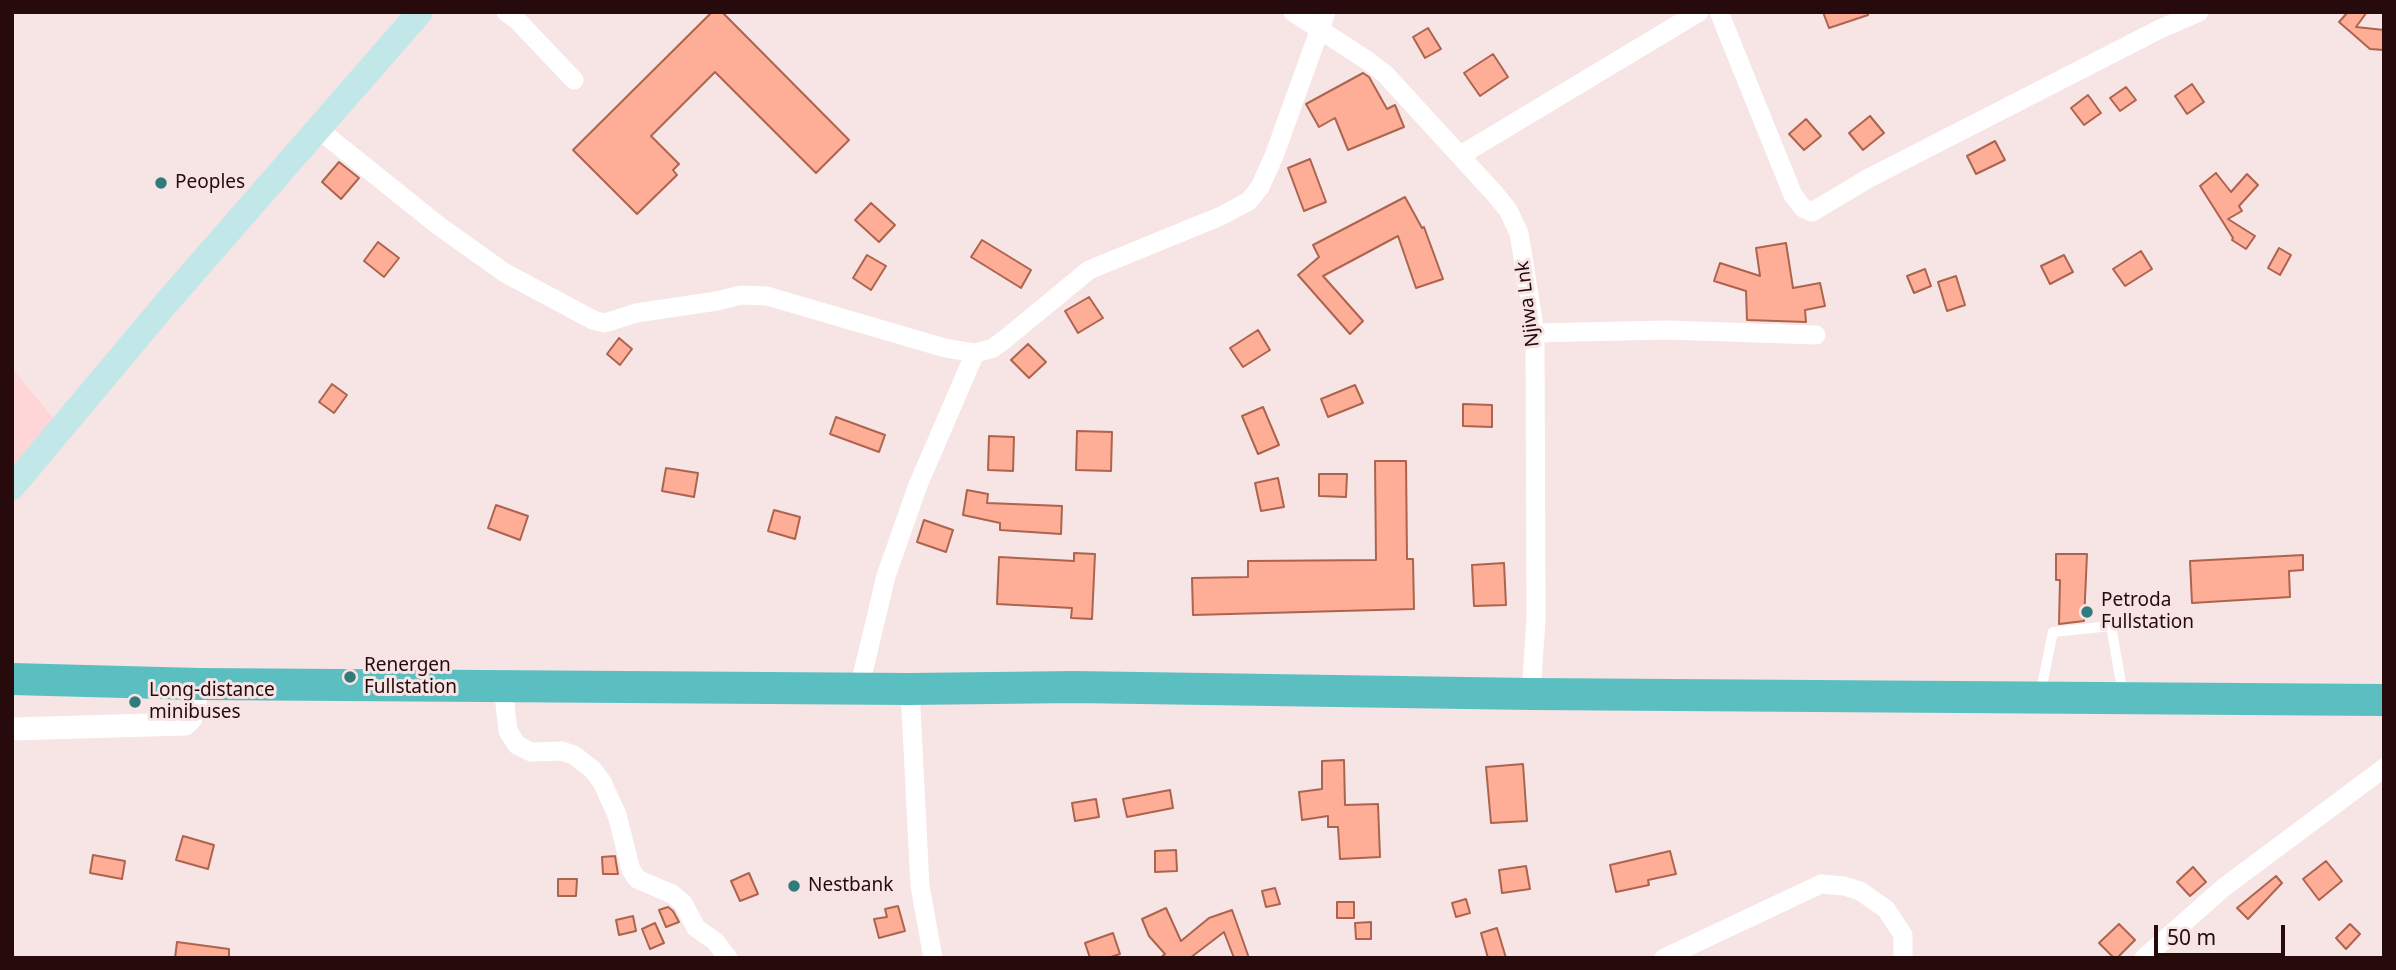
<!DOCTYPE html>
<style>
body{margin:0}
#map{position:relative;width:2396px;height:970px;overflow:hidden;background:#f7e4e4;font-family:"Noto Sans",sans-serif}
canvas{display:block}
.frame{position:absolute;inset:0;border:14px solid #270a0c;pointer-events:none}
.scale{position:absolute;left:2154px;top:925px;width:131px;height:32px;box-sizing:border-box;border:4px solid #270a0c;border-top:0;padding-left:9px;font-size:21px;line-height:24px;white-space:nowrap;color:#270a0c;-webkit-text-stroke:5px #f7e4e4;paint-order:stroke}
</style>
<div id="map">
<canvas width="2396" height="970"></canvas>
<div class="frame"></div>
<div class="scale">50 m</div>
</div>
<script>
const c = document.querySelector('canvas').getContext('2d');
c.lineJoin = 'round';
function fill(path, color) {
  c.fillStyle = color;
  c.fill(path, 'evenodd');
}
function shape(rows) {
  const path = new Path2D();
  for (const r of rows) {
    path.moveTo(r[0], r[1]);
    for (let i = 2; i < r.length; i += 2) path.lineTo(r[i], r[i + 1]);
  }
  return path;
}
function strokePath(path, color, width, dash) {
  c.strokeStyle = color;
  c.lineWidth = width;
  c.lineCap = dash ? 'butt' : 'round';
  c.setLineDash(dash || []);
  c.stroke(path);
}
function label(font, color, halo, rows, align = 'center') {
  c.font = font + ' "Noto Sans",sans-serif';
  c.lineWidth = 6;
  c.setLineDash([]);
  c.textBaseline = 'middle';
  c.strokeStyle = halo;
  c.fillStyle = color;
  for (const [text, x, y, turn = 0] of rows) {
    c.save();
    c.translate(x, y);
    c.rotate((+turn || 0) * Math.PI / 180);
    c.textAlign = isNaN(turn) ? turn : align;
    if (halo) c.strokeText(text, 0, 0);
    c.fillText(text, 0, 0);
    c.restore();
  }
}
fill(shape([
 [12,368,58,424,12,478]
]), '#fed6d7');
const building = shape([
 [712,12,722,12,849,140,816,173,715,72,651,136,679,164,673,170,677,175,637,214,573,150,712,12],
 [1823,12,1867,12,1868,15,1829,28,1823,12],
 [2348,12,2367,12,2356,27,2384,30,2384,50,2370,49,2339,22,2348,12],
 [1428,28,1441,49,1425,58,1413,37,1428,28],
 [1493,54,1508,77,1480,96,1464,73,1493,54],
 [1363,73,1369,77,1387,109,1395,105,1404,127,1348,150,1335,118,1319,127,1306,104,1363,73],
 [2192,84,2204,102,2187,114,2175,96,2192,84],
 [2126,87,2136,100,2120,111,2110,98,2126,87],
 [2088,95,2101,113,2084,125,2071,108,2088,95],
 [1870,116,1884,133,1863,150,1849,133,1870,116],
 [1806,119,1821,136,1804,150,1789,134,1806,119],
 [1995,141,2005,160,1976,174,1967,156,1995,141],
 [1310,159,1326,202,1304,211,1288,168,1310,159],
 [339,162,359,178,341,199,322,182,339,162],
 [2216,173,2231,192,2247,174,2258,185,2239,206,2242,211,2228,219,2255,236,2246,249,2232,240,2233,238,2200,186,2216,173],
 [1405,197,1422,228,1424,227,1443,279,1416,288,1398,236,1323,276,1363,321,1350,334,1298,275,1319,257,1313,245,1405,197],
 [871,203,895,225,879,242,855,220,871,203],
 [982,240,1031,270,1021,288,971,257,982,240],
 [378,242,399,258,384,277,364,261,378,242],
 [1786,243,1793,288,1820,283,1825,306,1805,310,1806,322,1747,320,1746,291,1714,281,1720,263,1760,276,1756,248,1786,243],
 [2279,248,2291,255,2280,275,2268,268,2279,248],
 [2141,251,2152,269,2125,286,2113,269,2141,251],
 [867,255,886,266,871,290,853,278,867,255],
 [2064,255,2073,272,2050,284,2041,266,2064,255],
 [1925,269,1931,286,1914,293,1907,276,1925,269],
 [1956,276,1965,305,1947,311,1938,282,1956,276],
 [1089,297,1103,318,1078,333,1065,311,1089,297],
 [1258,330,1270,350,1243,367,1230,348,1258,330],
 [619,338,632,349,620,365,607,354,619,338],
 [1028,344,1046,362,1029,378,1011,360,1028,344],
 [332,384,347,395,334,413,319,402,332,384],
 [1355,385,1363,403,1328,417,1321,399,1355,385],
 [1463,404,1492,405,1492,427,1463,426,1463,404],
 [1263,407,1279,445,1258,454,1242,416,1263,407],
 [836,417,885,435,879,452,830,434,836,417],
 [1077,431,1112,432,1111,471,1076,470,1077,431],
 [989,436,1014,437,1013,471,988,470,989,436],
 [1375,461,1406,461,1407,559,1413,559,1414,609,1193,615,1192,578,1248,577,1248,561,1376,560,1375,461],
 [666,468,698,473,694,497,662,491,666,468],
 [1319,474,1347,474,1346,497,1319,496,1319,474],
 [1278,478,1284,507,1261,511,1255,483,1278,478],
 [967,490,988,494,987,503,1062,506,1061,534,1000,530,1000,523,963,515,967,490],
 [496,505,528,516,520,540,488,528,496,505],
 [774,510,800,517,795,539,768,531,774,510],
 [924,520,953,530,946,552,917,542,924,520],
 [1074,553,1095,554,1092,619,1071,618,1072,608,997,604,999,557,1074,561,1074,553],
 [2056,554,2087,554,2084,621,2059,624,2060,580,2056,580,2056,554],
 [2303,555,2303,570,2289,571,2290,597,2192,603,2190,561,2303,555],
 [1504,563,1506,605,1474,606,1472,565,1504,563],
 [1344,760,1345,805,1378,804,1380,857,1340,859,1338,827,1328,827,1328,816,1302,820,1299,792,1322,789,1322,761,1344,760],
 [1523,764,1527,821,1491,823,1486,767,1523,764],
 [1170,790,1173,808,1127,817,1123,799,1170,790],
 [1096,799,1099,817,1075,821,1072,803,1096,799],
 [183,836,214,845,208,869,176,860,183,836],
 [1176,850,1177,871,1155,872,1155,851,1176,850],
 [1670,851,1676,874,1648,880,1649,885,1616,892,1610,865,1670,851],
 [93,855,125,861,122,879,90,873,93,855],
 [615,856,618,874,603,874,602,857,615,856],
 [2326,861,2342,881,2319,900,2303,879,2326,861],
 [1526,866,1530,889,1502,893,1499,870,1526,866],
 [2193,867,2206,882,2190,896,2177,882,2193,867],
 [749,873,758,894,740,901,731,881,749,873],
 [2276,876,2282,883,2248,919,2237,908,2276,876],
 [558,879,577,879,576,896,558,896,558,879],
 [1275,888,1280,904,1266,907,1262,891,1275,888],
 [1466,899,1470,913,1456,917,1452,903,1466,899],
 [1337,902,1354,902,1354,918,1337,918,1337,902],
 [898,906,905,931,879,938,874,919,887,917,885,909,898,906],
 [668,907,673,911,679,922,666,927,659,910,668,907],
 [1166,908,1181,941,1209,918,1232,910,1249,958,1234,958,1224,932,1190,958,1160,958,1165,954,1149,936,1142,919,1166,908],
 [633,916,636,931,619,935,616,920,633,916],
 [1371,922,1371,939,1356,939,1355,923,1371,922],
 [655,923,664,943,650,949,642,929,655,923],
 [2119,924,2135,940,2117,958,2114,958,2099,943,2119,924],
 [2350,924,2360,934,2346,949,2336,938,2350,924],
 [1497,928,1506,958,1488,958,1481,933,1497,928],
 [1113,933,1120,954,1108,958,1090,958,1085,943,1113,933],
 [177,942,229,949,229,958,175,958,177,942]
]);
fill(building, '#feae96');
strokePath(building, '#ad644e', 2);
strokePath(shape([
 [2040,695,2053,632,2111,626,2123,694]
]), '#fff', 10);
strokePath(shape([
 [506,12,517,20,574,80],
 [1293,12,1368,61,1385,74,1495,194,1508,210,1519,233,1535,333,1536,619,1531,694],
 [1719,12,1793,195,1803,208,1812,212,1869,178,2160,29,2199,12],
 [318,129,439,226,505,273,593,320,605,323,636,313,717,301,741,295,767,296,945,348,975,353,993,348,1004,340,1089,270,1221,216,1249,201,1260,187,1274,156,1326,12],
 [1461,155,1699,12],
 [1535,333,1667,330,1816,335],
 [503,686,508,731,517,745,531,752,562,751,574,755,593,770,602,782,617,815,631,870,637,879,672,894,683,903,696,928,715,941,728,958],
 [859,689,886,576,918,485,975,353],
 [910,689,920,886,933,958],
 [1664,958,1821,884,1844,886,1860,891,1886,909,1903,935,1903,958],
 [2144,958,2223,888,2384,768]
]), '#fff', 19);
strokePath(shape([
 [12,729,185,724,191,718,199,684]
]), '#fff', 23);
strokePath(shape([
 [12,487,168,301,420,12]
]), '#c2e7e8', 26);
strokePath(shape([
 [12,679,199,684,910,689,1075,687,1531,694,2384,700]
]), '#5bbfc2', 32);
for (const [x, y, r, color] of [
 [161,183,7,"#327b7d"],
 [2087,612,7,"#327b7d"],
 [350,677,7,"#327b7d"],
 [135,702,7,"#327b7d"],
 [794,886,7,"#327b7d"]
]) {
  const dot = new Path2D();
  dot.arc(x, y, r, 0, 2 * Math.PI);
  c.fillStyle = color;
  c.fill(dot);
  strokePath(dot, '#f7e4e4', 2.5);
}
label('19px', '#270a0c', '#f7e4e4', [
 ["Peoples",175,183],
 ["Petroda",2101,601],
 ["Fullstation",2101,623],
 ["Renergen",364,666],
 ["Fullstation",364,688],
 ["Long-distance",149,691],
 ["minibuses",149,713],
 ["Nestbank",808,886]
], 'left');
label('19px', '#270a0c', '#f7e4e4', [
 ["Njiwa Lnk",1528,304,-97]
]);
</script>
